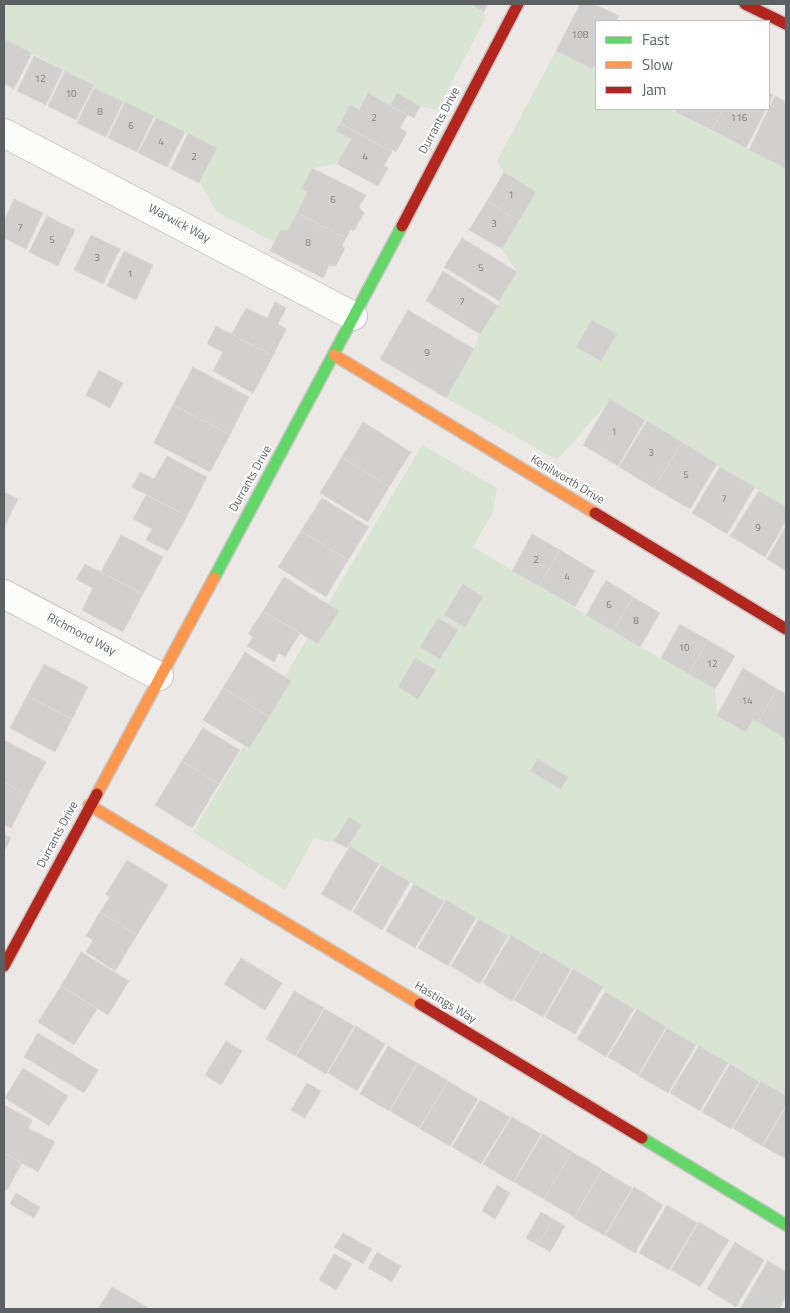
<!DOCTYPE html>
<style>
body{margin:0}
#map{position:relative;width:790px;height:1313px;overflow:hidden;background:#ebe8e5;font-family:"Titillium Web",sans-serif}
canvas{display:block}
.frame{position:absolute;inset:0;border:5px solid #5b6063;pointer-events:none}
.legend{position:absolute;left:595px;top:20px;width:175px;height:90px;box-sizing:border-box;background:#fff;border:1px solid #bdbfc1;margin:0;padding:6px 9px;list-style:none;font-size:15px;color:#5b6063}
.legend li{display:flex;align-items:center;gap:10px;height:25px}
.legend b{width:25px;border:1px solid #bdbfc1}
</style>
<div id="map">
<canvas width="790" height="1313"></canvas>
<div class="frame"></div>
<ul class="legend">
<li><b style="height:6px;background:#63d668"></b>Fast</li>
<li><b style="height:6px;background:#ff974d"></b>Slow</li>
<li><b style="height:6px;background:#b3261e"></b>Jam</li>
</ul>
</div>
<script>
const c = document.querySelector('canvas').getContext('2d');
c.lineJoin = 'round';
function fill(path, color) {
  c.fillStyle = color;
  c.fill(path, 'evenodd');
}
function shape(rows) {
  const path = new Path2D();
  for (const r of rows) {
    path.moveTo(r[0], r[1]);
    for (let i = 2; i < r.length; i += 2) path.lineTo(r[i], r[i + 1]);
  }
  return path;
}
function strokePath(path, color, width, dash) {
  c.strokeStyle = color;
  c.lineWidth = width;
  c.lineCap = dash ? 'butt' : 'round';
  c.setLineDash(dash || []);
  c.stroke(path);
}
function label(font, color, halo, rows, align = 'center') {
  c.font = font + ' "Titillium Web",sans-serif';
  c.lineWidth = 4;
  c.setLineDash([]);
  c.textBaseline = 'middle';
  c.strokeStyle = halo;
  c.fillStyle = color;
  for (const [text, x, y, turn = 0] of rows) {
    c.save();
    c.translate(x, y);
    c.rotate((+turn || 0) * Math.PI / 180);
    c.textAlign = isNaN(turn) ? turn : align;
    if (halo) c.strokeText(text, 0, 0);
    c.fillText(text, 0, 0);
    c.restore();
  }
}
fill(shape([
 [4,4,470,4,484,12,485,19,437,110,420,106,397,93,390,106,368,93,359,110,350,106,336,130,351,139,337,164,312,168,302,188,307,192,287,231,280,231,274,242,217,212,200,183,217,148,94,88,93,85,4,39],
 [556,51,596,71,596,109,669,109,786,169,786,507,611,399,557,460,446,398,474,349,480,334,498,306,499,301,517,272,502,249,536,192,504,172,497,161],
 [422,445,497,488,493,512,473,547,640,647,715,689,717,716,746,731,753,719,786,739,786,1095,761,1081,759,1082,634,1009,605,992,603,987,573,969,511,936,508,936,446,901,444,901,410,882,350,846,314,838,285,890,193,832]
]), '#d8e5d2');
const building = shape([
 [470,4,488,4,484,12,470,4],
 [580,4,594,4,619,16,616,21,596,21,596,62,593,69,556,51,580,4],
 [4,39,32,53,14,89,4,84,4,39],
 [34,56,63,70,46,105,17,91,34,56],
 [65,71,94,85,76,120,48,106,65,71],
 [94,88,123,102,106,137,77,123,94,88],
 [368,93,407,115,400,128,407,132,396,152,392,149,392,152,340,123,350,105,359,110,368,93],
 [397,93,420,106,414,118,390,106,397,93],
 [769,93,773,95,769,104,769,93],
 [775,96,786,102,786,165,785,168,749,150,775,96],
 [125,102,154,116,137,152,108,138,125,102],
 [677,109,723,109,712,130,675,112,677,109],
 [723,109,766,109,746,148,712,130,723,109],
 [156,118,185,132,167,167,138,153,156,118],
 [340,123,392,152,384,166,388,168,378,186,337,164,351,139,336,131,340,123],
 [188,133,217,148,199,183,171,169,188,133],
 [312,168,366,195,359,207,364,213,354,231,351,229,346,238,297,213,307,192,302,188,312,168],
 [504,172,536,192,519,221,487,201,504,172],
 [14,199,43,213,26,249,4,238,4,221,14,199],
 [487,201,519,221,502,249,469,230,487,201],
 [297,213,346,238,342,246,345,248,336,266,329,266,323,278,270,251,280,231,287,231,297,213],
 [47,216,75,230,58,266,29,252,47,216],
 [91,235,120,249,103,284,74,270,91,235],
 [462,238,517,272,499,301,444,267,462,238],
 [124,251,153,265,136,300,107,286,124,251],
 [443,271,498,306,480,334,426,301,443,271],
 [275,302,286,308,278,324,286,329,273,356,232,334,246,308,267,318,275,302],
 [408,310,474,349,446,398,380,359,408,310],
 [592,320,617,334,601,361,576,347,592,320],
 [216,326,273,356,253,393,213,371,223,352,207,344,216,326],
 [193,367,249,397,230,435,173,405,193,367],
 [99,370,123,383,110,408,86,395,99,370],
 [610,399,645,420,618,466,583,445,610,399],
 [173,405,230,435,210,472,154,443,173,405],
 [647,421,682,442,654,488,619,467,647,421],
 [363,422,411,452,389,487,342,457,363,422],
 [682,442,717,464,690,509,654,488,682,442],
 [167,456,207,477,187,516,132,487,140,472,154,479,167,456],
 [342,457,389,487,368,522,320,493,342,457],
 [720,467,755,487,727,534,692,513,720,467],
 [759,491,786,507,786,521,765,557,730,536,759,491],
 [4,492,18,499,4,528,4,492],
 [146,495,187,516,168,551,146,540,152,529,133,519,146,495],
 [322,498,369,527,348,560,301,531,322,498],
 [786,526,786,571,767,559,786,526],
 [301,531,348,560,326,597,278,567,301,531],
 [532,534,560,550,539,586,512,571,532,534],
 [121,535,163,557,143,594,101,572,121,535],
 [560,550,595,571,575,607,539,586,560,550],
 [85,564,143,594,123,632,82,610,93,588,76,579,85,564],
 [284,577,339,611,318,644,263,611,284,577],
 [606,580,633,597,613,631,586,615,606,580],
 [463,584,483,597,465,627,444,615,463,584],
 [633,597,660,613,640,647,613,631,633,597],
 [263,611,300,633,285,657,279,653,274,662,247,646,253,637,248,634,263,611],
 [438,618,458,630,440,659,420,647,438,618],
 [680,624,708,640,689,674,661,658,680,624],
 [708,640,735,656,715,689,689,674,708,640],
 [245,652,291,681,269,717,223,688,245,652],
 [415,658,436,670,418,699,398,687,415,658],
 [44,664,88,687,72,719,27,696,44,664],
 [743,668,777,689,758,722,753,719,746,732,717,716,743,668],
 [223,688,269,717,249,748,203,720,223,688],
 [777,689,786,694,786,739,758,722,777,689],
 [27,696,72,719,55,752,10,728,27,696],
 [203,728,240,750,219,784,182,761,203,728],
 [4,740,46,762,28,795,4,782,4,740],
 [538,759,568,777,561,789,530,771,538,759],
 [182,761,219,784,192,828,155,805,182,761],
 [4,782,28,795,11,828,4,825,4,782],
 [349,817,361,825,347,848,334,841,349,817],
 [4,834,11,838,4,852,4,834],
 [350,846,379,864,351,911,321,894,350,846],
 [127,860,168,885,137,935,100,912,110,897,106,894,127,860],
 [381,865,410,882,382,930,353,912,381,865],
 [414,884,444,901,415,948,386,931,414,884],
 [446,900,476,918,448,966,418,948,446,900],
 [100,912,137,935,115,971,86,952,93,940,86,936,100,912],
 [479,919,508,936,480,984,451,966,479,919],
 [511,935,541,953,512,1001,483,983,511,935],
 [81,952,129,981,108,1015,61,986,81,952],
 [542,952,571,969,543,1017,514,1000,542,952],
 [241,958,282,983,265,1010,224,984,241,958],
 [573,969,603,987,575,1034,545,1017,573,969],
 [61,986,97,1009,74,1045,38,1022,61,986],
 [294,991,324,1008,295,1056,266,1039,294,991],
 [605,992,634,1009,606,1057,577,1039,605,992],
 [325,1009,354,1026,326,1074,296,1056,325,1009],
 [637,1009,666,1027,638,1075,608,1057,637,1009],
 [356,1026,385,1044,357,1091,328,1073,356,1026],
 [667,1028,696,1045,668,1093,639,1076,667,1028],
 [38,1033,98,1070,84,1093,24,1057,38,1033],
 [226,1041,242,1051,221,1085,205,1075,226,1041],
 [388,1046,417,1063,389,1111,360,1094,388,1046],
 [699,1046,728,1063,700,1111,670,1093,699,1046],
 [418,1063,448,1081,419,1128,390,1111,418,1063],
 [730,1064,759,1082,731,1129,702,1112,730,1064],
 [23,1068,68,1096,49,1126,5,1098,23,1068],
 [448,1081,478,1099,450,1146,420,1129,448,1081],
 [761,1081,786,1096,786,1105,762,1146,733,1128,761,1081],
 [307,1083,321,1091,305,1118,291,1110,307,1083],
 [480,1100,510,1117,481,1164,452,1147,480,1100],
 [4,1105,32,1120,28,1128,55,1142,38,1172,4,1153,4,1105],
 [786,1107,786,1159,763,1146,786,1107],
 [512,1117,541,1134,513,1182,483,1164,512,1117],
 [543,1134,572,1152,544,1199,514,1182,543,1134],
 [572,1152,602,1169,574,1217,544,1199,572,1152],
 [4,1153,22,1163,7,1190,4,1189,4,1153],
 [602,1170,632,1188,604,1235,574,1218,602,1170],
 [497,1185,510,1193,495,1219,482,1211,497,1185],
 [634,1187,663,1205,635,1253,605,1235,634,1187],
 [16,1193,40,1207,34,1218,10,1204,16,1193],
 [667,1205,697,1223,669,1270,639,1253,667,1205],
 [541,1212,553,1219,538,1245,526,1238,541,1212],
 [553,1219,565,1226,550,1252,538,1245,553,1219],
 [699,1222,729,1240,700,1287,671,1270,699,1222],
 [343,1233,372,1249,363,1264,334,1247,343,1233],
 [735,1242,764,1260,736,1307,707,1289,735,1242],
 [377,1252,401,1266,392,1282,368,1268,377,1252],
 [334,1254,352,1264,336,1290,319,1280,334,1254],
 [768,1261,786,1272,786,1297,779,1309,740,1309,768,1261],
 [112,1287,147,1307,146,1309,98,1309,112,1287]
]);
fill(building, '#d2d0cf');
strokePath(building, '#dad7d4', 1);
const street = shape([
 [4,133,353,316],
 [4,594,159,676]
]);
const fast = shape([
 [214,578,402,226],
 [642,1138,786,1225]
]);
const slow = shape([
 [334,355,595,513],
 [97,794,214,578],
 [89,805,420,1004]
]);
const jam = shape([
 [745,4,786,24],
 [402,226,518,4],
 [595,513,786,629],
 [4,966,97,794],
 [420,1004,642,1138]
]);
strokePath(street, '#c7c7c7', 30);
strokePath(fast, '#c6c6c6', 14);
strokePath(slow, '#c6c6c6', 14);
strokePath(jam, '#c6c6c6', 14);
strokePath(street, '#fcfcfb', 28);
strokePath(fast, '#63d668', 11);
strokePath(slow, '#ff974d', 11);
strokePath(jam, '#b3261e', 11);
label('10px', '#7a7d7f', null, [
 ["108",580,36],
 ["12",40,80],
 ["10",71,95],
 ["8",100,113],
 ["2",374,119],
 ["116",739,119],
 ["6",131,127],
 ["4",161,143],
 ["2",194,158],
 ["4",365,158],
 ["1",511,196],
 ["6",333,201],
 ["3",494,225],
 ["7",20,229],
 ["5",52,241],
 ["8",308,244],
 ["3",97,259],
 ["5",481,269],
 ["1",130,275],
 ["7",462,303],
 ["9",427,354],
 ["1",614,433],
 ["3",651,454],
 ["5",686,476],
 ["7",724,500],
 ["9",758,529],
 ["2",536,561],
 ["4",567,578],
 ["6",609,606],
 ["8",636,622],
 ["10",684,649],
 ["12",712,665],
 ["14",747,702]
]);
label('12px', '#5b6063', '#fff', [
 ["Durrants Drive",440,121,-62],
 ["Warwick Way",179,224,28],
 ["Durrants Drive",251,479,-61],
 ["Kenilworth Drive",567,480,31],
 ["Richmond Way",81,635,28],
 ["Durrants Drive",58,835,-62],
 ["Hastings Way",445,1003,31]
]);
</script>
